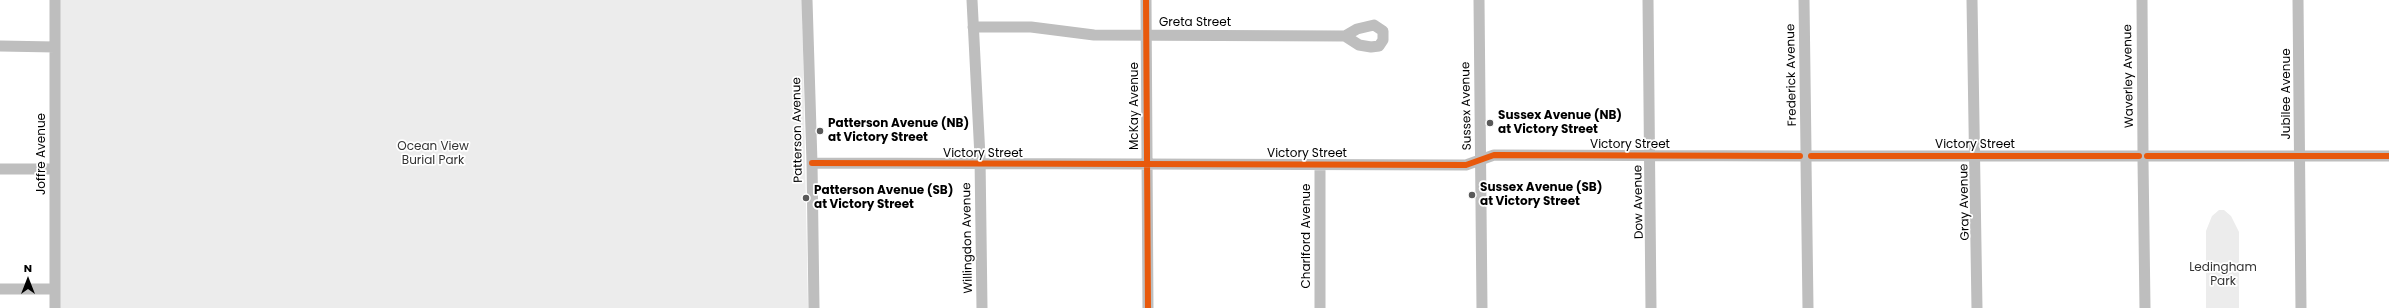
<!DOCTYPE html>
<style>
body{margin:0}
#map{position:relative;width:2389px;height:308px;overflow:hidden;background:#fff;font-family:Poppins,sans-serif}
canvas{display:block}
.north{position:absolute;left:8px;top:260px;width:40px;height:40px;-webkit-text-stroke:3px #fff;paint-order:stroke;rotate:0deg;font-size:11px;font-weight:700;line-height:16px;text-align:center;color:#000}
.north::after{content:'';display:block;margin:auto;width:14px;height:18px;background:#000;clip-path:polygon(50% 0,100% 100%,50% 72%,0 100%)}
</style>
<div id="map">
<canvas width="2389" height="308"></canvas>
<div class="north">N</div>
</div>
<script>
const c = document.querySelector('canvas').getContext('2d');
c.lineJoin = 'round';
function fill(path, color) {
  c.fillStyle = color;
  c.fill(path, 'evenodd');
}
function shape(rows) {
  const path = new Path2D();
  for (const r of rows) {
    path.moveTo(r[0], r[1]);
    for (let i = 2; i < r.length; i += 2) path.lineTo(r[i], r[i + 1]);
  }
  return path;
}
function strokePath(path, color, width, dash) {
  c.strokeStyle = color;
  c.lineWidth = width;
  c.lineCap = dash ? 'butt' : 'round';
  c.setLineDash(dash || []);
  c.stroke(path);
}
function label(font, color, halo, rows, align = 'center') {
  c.font = font + ' Poppins,sans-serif';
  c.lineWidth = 3.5;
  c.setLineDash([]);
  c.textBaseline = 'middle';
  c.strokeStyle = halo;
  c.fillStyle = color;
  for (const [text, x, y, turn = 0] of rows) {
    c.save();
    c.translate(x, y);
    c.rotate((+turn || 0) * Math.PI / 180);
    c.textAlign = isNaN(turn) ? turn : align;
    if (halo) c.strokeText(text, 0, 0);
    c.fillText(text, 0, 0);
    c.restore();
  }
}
fill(shape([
 [60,0,802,0,808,308,59,308],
 [2219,210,2224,210,2231,216,2239,232,2239,308,2206,308,2206,231,2212,216]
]), '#ececec');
strokePath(shape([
 [807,0,812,163,814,308],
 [972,0,980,157,982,308],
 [1146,0,1148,308],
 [1479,0,1482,308],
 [1648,0,1651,308],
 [1804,0,1806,150],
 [1972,0,1977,308],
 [2142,0,2143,152],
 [2298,0,2301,308],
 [973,27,1031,27,1094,35,1345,36,1359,45,1371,47,1379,46,1383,40,1383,31,1374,25,1357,29,1345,36],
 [0,46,55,47],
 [1811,156,2139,156],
 [2147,156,2389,156],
 [2143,160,2145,308],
 [1806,161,1808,308],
 [812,163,1466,165,1494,155,1800,156],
 [1320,165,1320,308],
 [0,169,54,169],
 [0,289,54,289],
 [55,308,55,0]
]), '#bebebe', 11);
strokePath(shape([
 [1146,0,1148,308],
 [1811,156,2139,156],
 [2147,156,2389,156],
 [812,163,1466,165,1494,155,1800,156]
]), '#e8590c', 6);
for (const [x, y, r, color] of [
 [1490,123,4,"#595959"],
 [820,131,4,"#595959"],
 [1472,195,4,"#595959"],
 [806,198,4,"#595959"]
]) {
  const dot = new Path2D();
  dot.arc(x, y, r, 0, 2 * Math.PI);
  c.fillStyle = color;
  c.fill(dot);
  strokePath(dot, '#fff', 1.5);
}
label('12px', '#000', '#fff', [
 ["Greta Street",1195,23],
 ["Frederick Avenue",1792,75,-91],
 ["Waverley Avenue",2129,76,-91],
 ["Jubilee Avenue",2287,94,-90],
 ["McKay Avenue",1135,106,-90],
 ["Sussex Avenue",1467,106,-91],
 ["Patterson Avenue",798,130,-91],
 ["Victory Street",1630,145],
 ["Victory Street",1975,145],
 ["Joffre Avenue",42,154,-90],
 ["Victory Street",983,154],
 ["Victory Street",1307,154],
 ["Dow Avenue",1639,202,-91],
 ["Gray Avenue",1965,202,-91],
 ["Charlford Avenue",1307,236,-90],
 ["Willingdon Avenue",968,238,-91]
]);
label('bold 12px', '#000', '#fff', [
 ["Sussex Avenue (NB)",1498,116],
 ["at Victory Street",1498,130],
 ["Patterson Avenue (NB)",828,124],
 ["at Victory Street",828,138],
 ["Sussex Avenue (SB)",1480,188],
 ["at Victory Street",1480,202],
 ["Patterson Avenue (SB)",814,191],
 ["at Victory Street",814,205]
], 'left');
label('12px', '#333', '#fff', [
 ["Ocean View",433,147],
 ["Burial Park",433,161],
 ["Ledingham",2223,268],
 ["Park",2223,282]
]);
</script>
